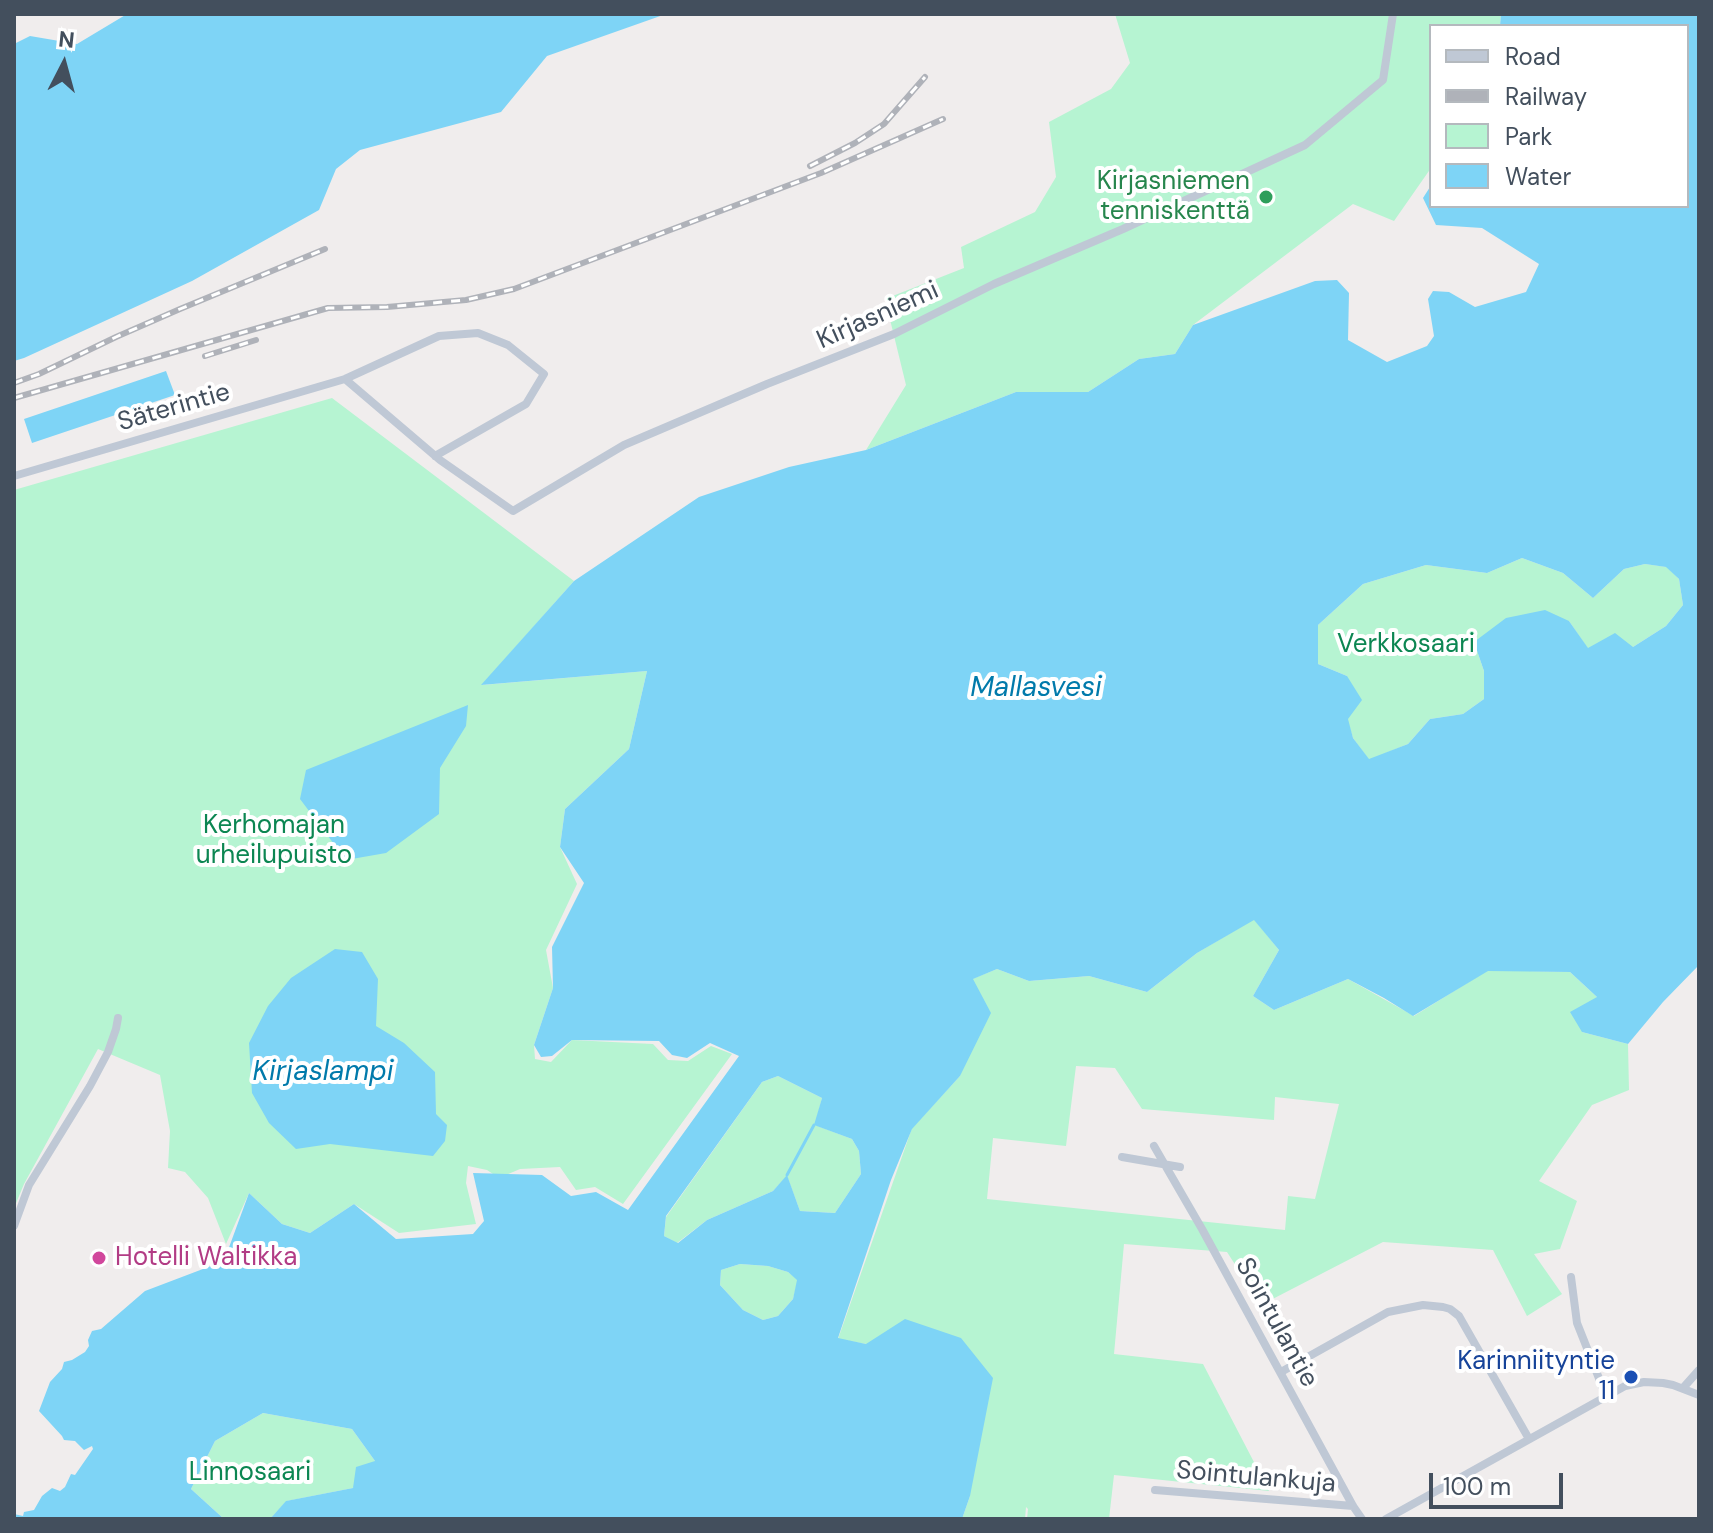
<!DOCTYPE html>
<meta charset="utf-8">
<style>
body{margin:0}
#map{position:relative;width:1713px;height:1533px;overflow:hidden;background:#f0eded;font-family:"DM Sans",sans-serif}
canvas{display:block}
.frame{position:absolute;inset:0;border:16px solid #434f5d;pointer-events:none}
.legend{position:absolute;left:1429px;top:24px;width:260px;height:184px;box-sizing:border-box;background:#fff;border:2px solid #b4b9be;margin:0;padding:10px 14px;list-style:none;font-size:24px;color:#434f5d}
.legend li{display:flex;align-items:center;gap:16px;height:40px}
.legend b{width:40px;border:2px solid #b4b9be}
.north{position:absolute;left:24px;top:24px;width:80px;height:80px;-webkit-text-stroke:6px #fff;paint-order:stroke;rotate:6deg;font-size:22px;font-weight:700;line-height:32px;text-align:center;color:#434f5d}
.north::after{content:'';display:block;margin:auto;width:28px;height:36px;background:#434f5d;clip-path:polygon(50% 0,100% 100%,50% 72%,0 100%)}
.scale{position:absolute;left:1429px;top:1473px;width:134px;height:36px;box-sizing:border-box;border:4px solid #434f5d;border-top:0;padding-left:10px;font-size:24px;line-height:28px;white-space:nowrap;color:#434f5d;-webkit-text-stroke:6px #fff;paint-order:stroke}
</style>
<div id="map">
<canvas width="1713" height="1533"></canvas>
<div class="frame"></div>
<ul class="legend">
<li><b style="height:10px;background:#bfc8d5"></b>Road</li>
<li><b style="height:10px;background:#afb2b9"></b>Railway</li>
<li><b style="height:22px;background:#b6f4d2"></b>Park</li>
<li><b style="height:22px;background:#7ed4f6"></b>Water</li>
</ul>
<div class="north">N</div>
<div class="scale">100 m</div>
</div>
<script>
const c = document.querySelector('canvas').getContext('2d');
c.lineJoin = 'round';
function fill(path, color) {
  c.fillStyle = color;
  c.fill(path, 'evenodd');
}
function shape(rows) {
  const path = new Path2D();
  for (const r of rows) {
    path.moveTo(r[0], r[1]);
    for (let i = 2; i < r.length; i += 2) path.lineTo(r[i], r[i + 1]);
  }
  return path;
}
function strokePath(path, color, width, dash) {
  c.strokeStyle = color;
  c.lineWidth = width;
  c.lineCap = dash ? 'butt' : 'round';
  c.setLineDash(dash || []);
  c.stroke(path);
}
function label(font, color, halo, rows, align = 'center') {
  c.font = font + ' "DM Sans",sans-serif';
  c.lineWidth = 8;
  c.setLineDash([]);
  c.textBaseline = 'middle';
  c.strokeStyle = halo;
  c.fillStyle = color;
  for (const [text, x, y, turn = 0] of rows) {
    c.save();
    c.translate(x, y);
    c.rotate((+turn || 0) * Math.PI / 180);
    c.textAlign = isNaN(turn) ? turn : align;
    if (halo) c.strokeText(text, 0, 0);
    c.fillText(text, 0, 0);
    c.restore();
  }
}
fill(shape([
 [1115,14,1501,14,1500,26,1431,26,1431,168,1394,221,1353,204,1193,325,1175,354,1139,359,1088,392,1016,392,866,450,906,385,885,299,964,268,961,247,1035,212,1056,177,1049,122,1111,89,1130,63],
 [332,398,574,581,482,685,647,671,629,749,565,809,560,847,577,884,546,950,553,988,534,1045,535,1059,551,1062,572,1040,653,1044,668,1060,688,1061,711,1046,732,1054,623,1204,595,1187,576,1190,560,1167,520,1169,499,1178,487,1170,468,1166,466,1183,476,1224,399,1233,354,1204,310,1233,282,1224,249,1193,226,1244,208,1198,185,1172,168,1168,170,1131,160,1075,98,1049,24,1184,14,1208,14,490],
 [1522,558,1563,573,1593,598,1624,569,1645,564,1667,567,1679,579,1683,605,1666,626,1633,647,1588,649,1569,621,1474,642,1484,671,1484,699,1463,714,1430,719,1408,744,1369,760,1353,738,1347,719,1347,676,1318,664,1318,625,1363,584,1426,565,1487,573],
 [1254,919,1279,950,1253,996,1274,1010,1348,979,1414,1016,1488,970,1570,972,1597,997,1582,1032,1628,1044,1629,1090,1592,1105,1539,1181,1577,1201,1560,1249,1534,1254,1562,1294,1527,1316,1493,1250,1383,1242,1261,1305,1227,1252,1124,1244,1114,1354,1203,1364,1269,1491,1114,1475,1109,1519,1027,1519,1028,1509,1026,1507,1025,1519,962,1519,970,1496,866,1344,838,1339,912,1128,960,1076,972,979,997,969,1029,981,1089,976,1147,992,1197,953],
 [1076,1066,1115,1068,1142,1109,1274,1120,1275,1097,1339,1104,1315,1199,1288,1196,1285,1230,987,1199,993,1138,1066,1146],
 [778,1076,822,1098,815,1125,852,1139,859,1151,861,1174,835,1213,800,1211,787,1176,773,1191,707,1220,677,1243,664,1236,666,1217,762,1082],
 [740,1264,768,1266,788,1272,798,1280,793,1299,778,1316,763,1320,743,1310,720,1285,721,1270],
 [263,1413,352,1429,375,1461,353,1488,287,1501,270,1519,224,1519,191,1489,215,1441]
]), '#b6f4d2');
fill(shape([
 [127,14,666,14,547,56,501,112,360,150,336,169,319,210,192,281,24,358,14,361,14,44,30,36,77,44],
 [1501,14,1699,14,1699,965,1663,1002,1628,1044,1582,1032,1570,1012,1597,997,1570,972,1488,971,1413,1016,1384,998,1348,979,1274,1010,1253,996,1279,950,1254,920,1197,953,1147,992,1089,976,1029,981,997,969,973,979,991,1013,960,1076,912,1129,891,1180,838,1338,866,1344,905,1319,961,1338,993,1378,970,1496,962,1519,270,1519,286,1501,353,1488,356,1467,375,1461,352,1429,263,1413,215,1441,191,1489,224,1519,14,1519,14,1514,23,1516,24,1512,34,1510,42,1496,52,1488,60,1491,65,1487,71,1474,75,1475,93,1449,92,1446,84,1450,75,1441,64,1440,62,1436,39,1411,50,1382,62,1369,64,1362,72,1360,85,1352,89,1346,88,1340,92,1331,101,1329,145,1291,224,1261,249,1193,282,1224,310,1233,354,1204,396,1239,473,1234,484,1221,473,1173,542,1175,571,1196,596,1192,628,1210,739,1056,710,1043,687,1058,672,1055,659,1041,572,1040,552,1056,541,1057,534,1045,553,988,552,947,584,883,560,847,565,809,629,749,647,671,481,685,574,581,699,497,789,467,866,450,1016,392,1088,392,1139,359,1175,354,1193,325,1315,281,1337,280,1349,293,1348,340,1387,362,1427,346,1434,336,1428,299,1433,291,1449,292,1475,307,1526,292,1539,264,1482,228,1436,225,1423,198,1430,187,1431,206,1687,206,1687,26,1500,26],
 [1522,558,1563,573,1593,598,1624,569,1645,564,1666,567,1679,579,1683,605,1666,626,1633,647,1615,633,1588,648,1569,621,1545,610,1506,618,1474,642,1484,671,1484,699,1463,714,1430,719,1408,744,1369,759,1353,738,1348,719,1362,700,1347,676,1318,664,1318,625,1363,584,1426,565,1487,573],
 [778,1076,822,1098,814,1125,852,1139,859,1151,861,1174,835,1213,800,1211,787,1175,773,1191,707,1220,678,1243,664,1236,666,1216,762,1082],
 [740,1264,768,1266,788,1272,797,1280,793,1299,778,1316,763,1320,743,1310,720,1285,721,1270],
 [166,371,175,395,32,443,24,419],
 [468,705,466,726,440,768,439,814,386,853,346,860,300,799,306,770],
 [335,949,362,952,378,979,376,1026,404,1043,435,1072,436,1114,447,1125,445,1141,433,1156,330,1144,296,1149,269,1123,252,1093,249,1043,268,1006,291,978]
]), '#7ed4f6');
strokePath(shape([
 [787,1175,814,1125]
]), '#7ed4f6', 3);
strokePath(shape([
 [345,379,440,460,513,511,624,445,767,384,894,334,994,284,1123,229,1305,145,1383,80,1393,14],
 [14,476,345,379,439,336,478,333,508,345,544,374,526,404,435,456],
 [1154,1146,1202,1229,1353,1506,1362,1519],
 [1122,1157,1180,1167],
 [14,1226,29,1185,90,1086,108,1052,116,1029,118,1018],
 [1571,1277,1577,1323,1606,1396],
 [1281,1372,1388,1312,1423,1305,1443,1307,1450,1309,1459,1316,1529,1439],
 [1683,1388,1699,1370],
 [1155,1490,1353,1506],
 [1386,1519,1625,1386,1644,1382,1663,1383,1673,1385,1699,1395]
]), '#bfc8d5', 8);
const rail = shape([
 [810,166,855,143,884,124,925,77],
 [205,356,256,340],
 [14,383,39,374,116,337,180,309,325,249],
 [14,398,328,308,387,307,466,300,514,289,821,173,943,119]
]);
strokePath(rail, '#afb2b9', 6);
strokePath(rail, '#fff', 3, [9]);
for (const [x, y, r, color] of [
 [1266,197,8,"#2e9e5b"],
 [99,1258,8,"#d1479c"],
 [1631,1377,8,"#1a4fb4"]
]) {
  const dot = new Path2D();
  dot.arc(x, y, r, 0, 2 * Math.PI);
  c.fillStyle = color;
  c.fill(dot);
  strokePath(dot, '#fff', 3);
}
label('26px', '#27864d', '#fff', [
 ["Kirjasniemen",1250,182],
 ["tenniskenttä",1250,212]
], 'right');
label('26px', '#434f5d', '#fff', [
 ["Kirjasniemi",878,316,-24],
 ["Säterintie",174,408,-16],
 ["Sointulantie",1276,1323,61],
 ["Sointulankuja",1256,1478,5]
]);
label('26px', '#0c8652', '#fff', [
 ["Verkkosaari",1406,645],
 ["Kerhomajan",274,826],
 ["urheilupuisto",274,856],
 ["Linnosaari",250,1473]
]);
label('26px', '#b23c85', '#fff', [
 ["Hotelli Waltikka",115,1258]
], 'left');
label('26px', '#164399', '#fff', [
 ["Karinniityntie",1615,1362],
 ["11",1615,1392]
], 'right');
label('italic 28px', '#017aab', '#fff', [
 ["Mallasvesi",1036,689],
 ["Kirjaslampi",323,1073]
]);
</script>
